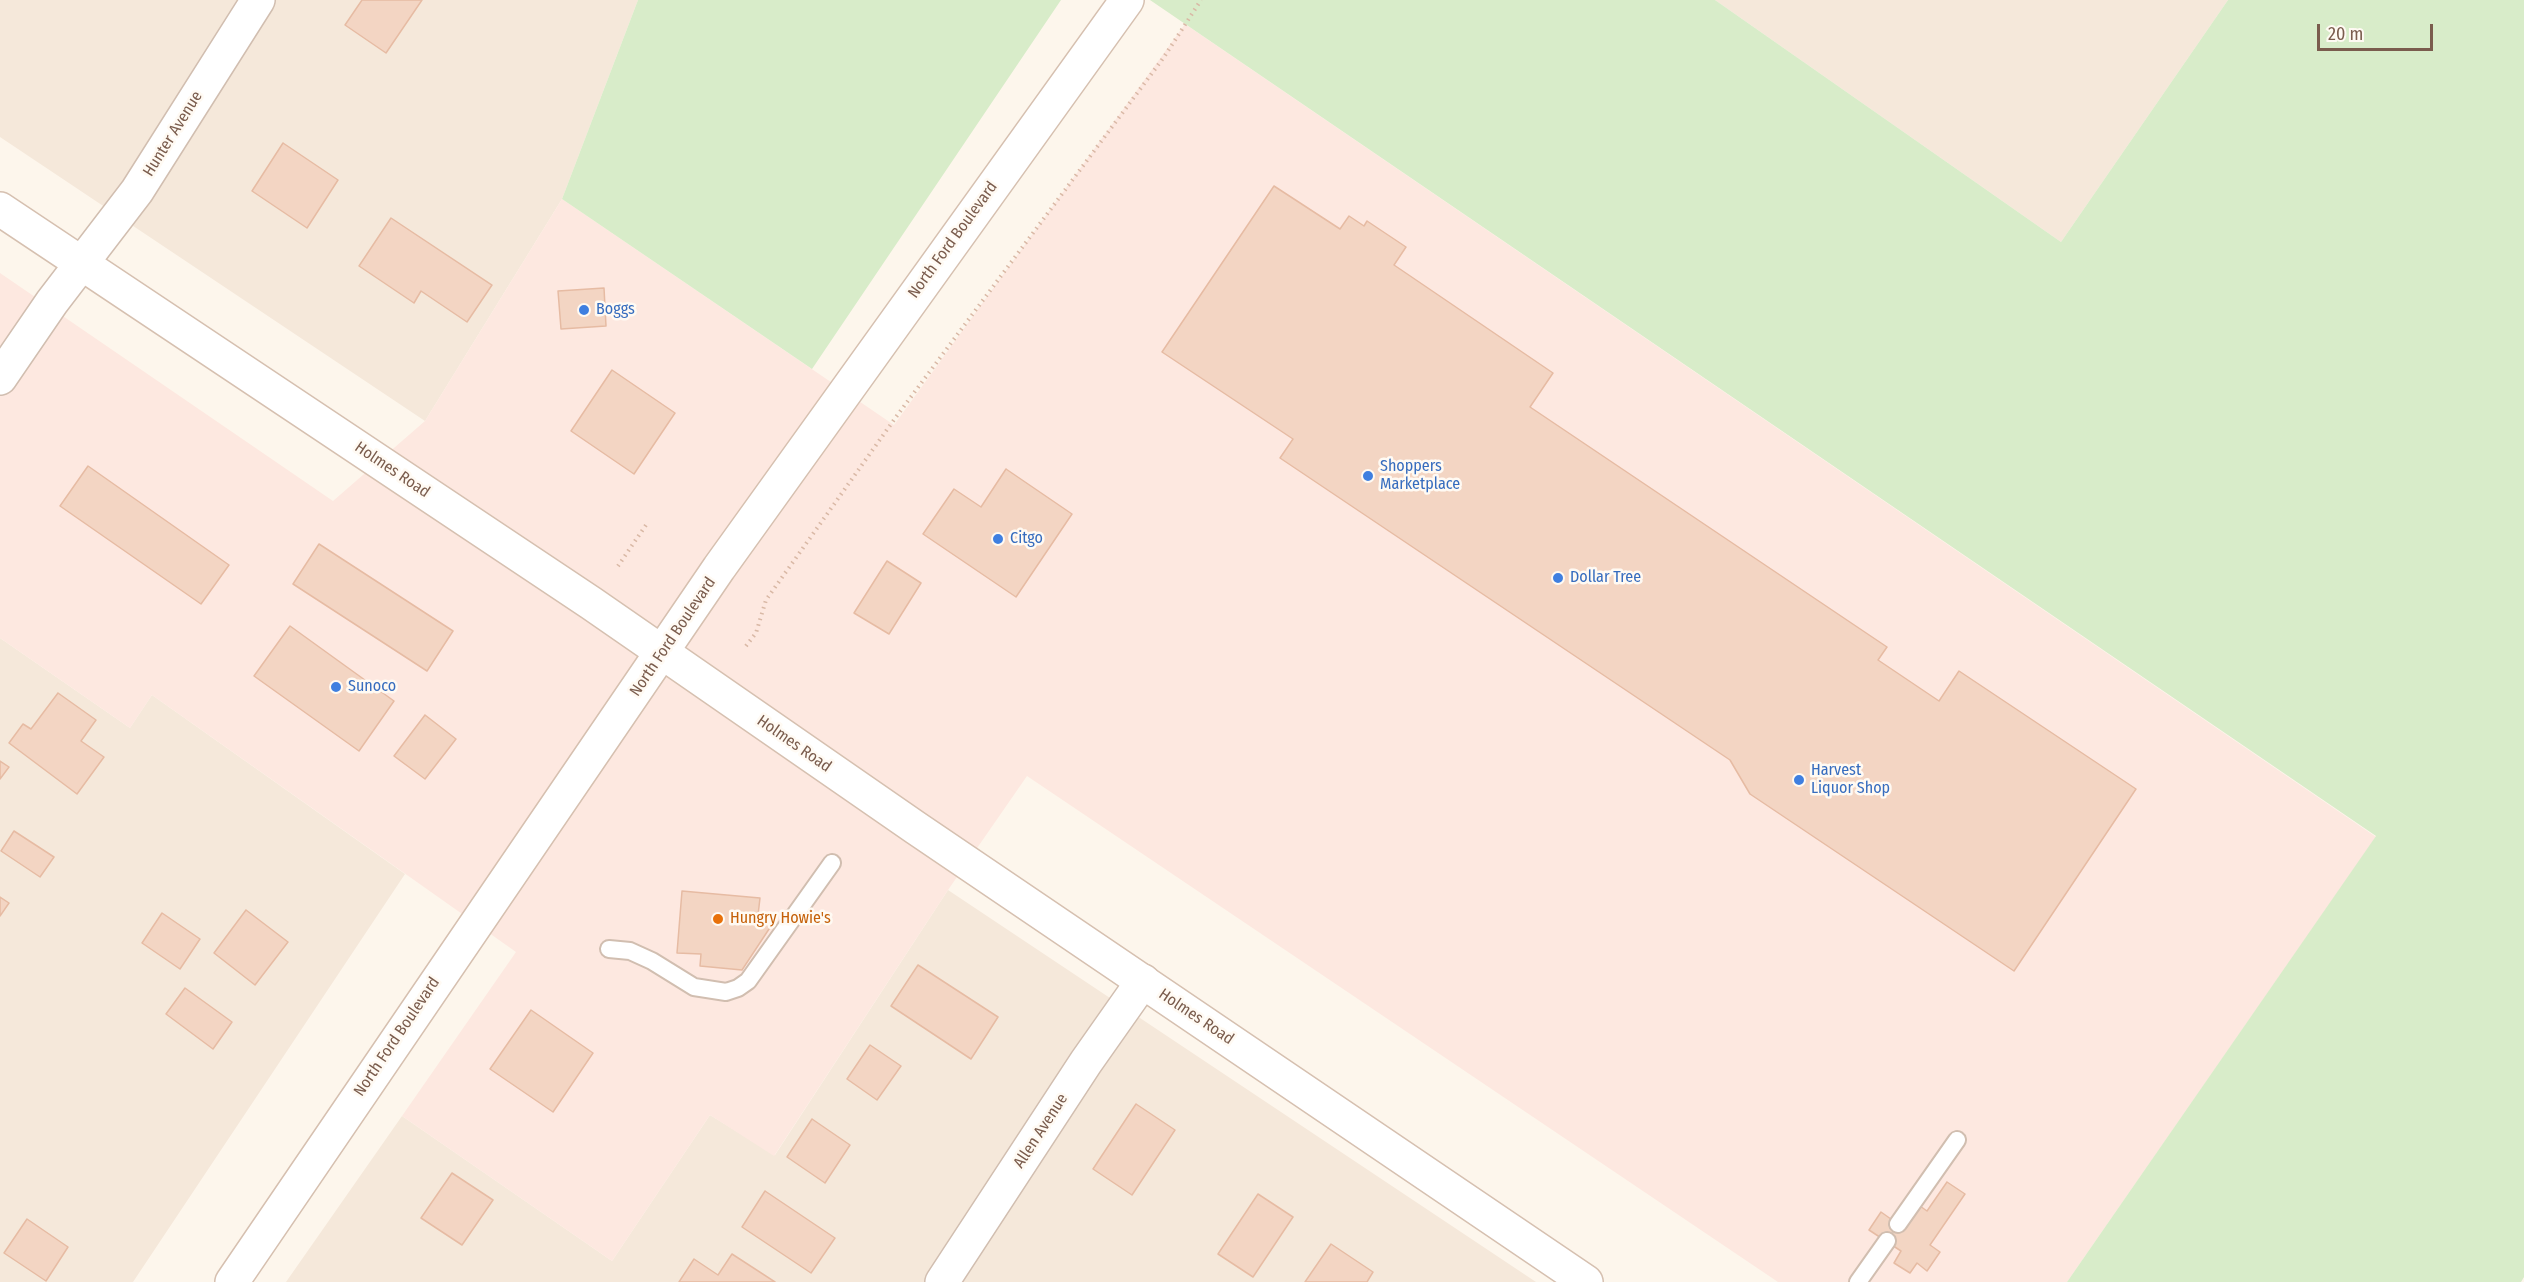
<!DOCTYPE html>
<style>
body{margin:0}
#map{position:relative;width:2524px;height:1282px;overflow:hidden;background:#fdf6ec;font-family:"Fira Sans Condensed",sans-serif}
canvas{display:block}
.scale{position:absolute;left:2317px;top:24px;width:116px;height:27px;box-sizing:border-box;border:3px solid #7a5c4d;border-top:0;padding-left:8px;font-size:18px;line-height:21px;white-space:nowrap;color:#7a5c4d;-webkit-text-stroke:4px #fffaf3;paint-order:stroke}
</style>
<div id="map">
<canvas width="2524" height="1282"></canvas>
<div class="scale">20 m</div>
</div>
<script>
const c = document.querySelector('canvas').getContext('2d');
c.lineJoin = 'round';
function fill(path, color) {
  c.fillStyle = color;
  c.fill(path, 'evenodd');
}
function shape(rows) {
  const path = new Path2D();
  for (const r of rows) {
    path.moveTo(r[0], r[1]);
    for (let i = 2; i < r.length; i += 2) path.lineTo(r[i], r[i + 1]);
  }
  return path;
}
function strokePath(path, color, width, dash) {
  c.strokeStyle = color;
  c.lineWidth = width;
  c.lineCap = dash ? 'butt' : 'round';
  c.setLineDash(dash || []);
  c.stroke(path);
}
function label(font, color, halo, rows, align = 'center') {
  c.font = font + ' "Fira Sans Condensed",sans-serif';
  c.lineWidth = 5;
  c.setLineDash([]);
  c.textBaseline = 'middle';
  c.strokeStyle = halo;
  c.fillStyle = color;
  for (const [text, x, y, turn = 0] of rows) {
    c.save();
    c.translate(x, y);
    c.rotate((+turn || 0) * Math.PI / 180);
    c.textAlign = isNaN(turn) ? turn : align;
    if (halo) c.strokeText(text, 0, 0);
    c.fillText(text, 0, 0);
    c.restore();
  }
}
fill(shape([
 [0,0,638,0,562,199,425,421,0,137],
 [1715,0,2228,0,2061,242],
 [0,638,130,728,152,695,405,874,133,1282,0,1282],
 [948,890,1536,1282,286,1282,402,1116,612,1261,710,1115,775,1155]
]), '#f5e8da');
fill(shape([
 [1185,24,2376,837,2067,1282,1778,1282,1027,776,948,890,774,1156,710,1115,612,1261,402,1116,516,952,152,695,130,728,0,638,0,273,333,501,425,421,562,199,894,425]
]), '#fde8e0');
fill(shape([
 [638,0,1061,0,812,369,562,199],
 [1150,0,1715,0,2061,242,2228,0,2524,0,2524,1277,2521,1282,2067,1282,2376,836]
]), '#d8ecc9');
const building = shape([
 [362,0,422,0,386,53,345,25,362,0],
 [283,143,338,180,307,228,252,191,283,143],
 [1274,186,1340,229,1349,216,1364,226,1367,221,1406,247,1394,265,1553,373,1530,407,1887,647,1878,660,1939,701,1959,671,2136,789,2014,971,1750,794,1730,760,1280,458,1293,439,1162,352,1274,186],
 [391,218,492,285,467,322,421,291,414,303,359,266,391,218],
 [604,288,606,326,561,329,558,291,604,288],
 [612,370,675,413,634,474,571,431,612,370],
 [88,466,229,565,201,604,60,506,88,466],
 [1006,469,1072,514,1016,597,923,534,954,489,981,507,1006,469],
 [319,544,453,631,427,671,293,584,319,544],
 [887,561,921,583,889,634,854,613,887,561],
 [290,626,394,701,359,751,254,676,290,626],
 [58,693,96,720,81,741,104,757,77,794,9,743,23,724,31,729,58,693],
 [425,715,456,739,425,779,394,756,425,715],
 [0,761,9,767,0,779,0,761],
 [14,831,54,857,40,877,1,851,14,831],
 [682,891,760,898,758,915,771,926,742,970,700,966,701,954,677,953,682,891],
 [0,897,9,903,0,916,0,897],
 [246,910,288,942,255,985,214,953,246,910],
 [162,913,200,939,180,969,142,943,162,913],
 [918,965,998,1017,971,1059,891,1006,918,965],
 [185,988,232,1022,213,1049,166,1014,185,988],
 [531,1010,593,1053,553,1112,490,1069,531,1010],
 [870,1045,901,1066,877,1100,847,1079,870,1045],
 [1136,1104,1175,1130,1132,1195,1093,1169,1136,1104],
 [812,1119,850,1145,825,1183,787,1157,812,1119],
 [452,1173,493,1200,462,1245,421,1218,452,1173],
 [1947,1182,1965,1194,1930,1245,1940,1252,1927,1271,1917,1263,1910,1273,1894,1263,1901,1251,1869,1230,1881,1212,1905,1229,1920,1206,1927,1211,1947,1182],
 [765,1191,835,1238,811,1273,742,1227,765,1191],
 [1258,1194,1293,1217,1253,1277,1218,1254,1258,1194],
 [27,1219,68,1247,46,1281,4,1253,27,1219],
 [1331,1244,1373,1272,1367,1282,1305,1282,1331,1244],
 [732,1254,775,1282,679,1282,694,1259,718,1275,732,1254]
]);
fill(building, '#f3d5c3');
strokePath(building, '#e6bba3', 1.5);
const service = shape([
 [609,949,630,951,652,961,694,987,726,992,738,988,748,981,832,863],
 [1898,1224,1957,1140],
 [1858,1282,1887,1241]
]);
const minor = shape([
 [0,378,52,302,137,191,258,0],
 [942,1282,1086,1062,1143,981]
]);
const secondary = shape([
 [0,209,591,603,916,828,1586,1282],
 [232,1282,719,568,1127,0]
]);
strokePath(service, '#d1beb0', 20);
strokePath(minor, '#d1beb0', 36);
strokePath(secondary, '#d6c0b0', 36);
strokePath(shape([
 [618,566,648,522],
 [746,646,756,633,766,600,896,417,1164,57,1201,0]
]), '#d9b8a5', 4, [1.5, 4.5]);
strokePath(service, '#fff', 16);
strokePath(minor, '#fff', 33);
strokePath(secondary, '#fff', 33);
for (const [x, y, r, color] of [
 [584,310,6,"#3f7fe0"],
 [1368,476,6,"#3f7fe0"],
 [998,539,6,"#3f7fe0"],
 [1558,578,6,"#3f7fe0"],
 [336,687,6,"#3f7fe0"],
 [1799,780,6,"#3f7fe0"],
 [718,919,6,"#e8710a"]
]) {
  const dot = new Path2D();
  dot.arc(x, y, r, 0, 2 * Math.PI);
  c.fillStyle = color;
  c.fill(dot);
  strokePath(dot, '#fffaf3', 2);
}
label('16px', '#7a5c4d', '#fffaf3', [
 ["Hunter Avenue",173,134,-58],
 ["North Ford Boulevard",953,240,-54],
 ["Holmes Road",392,470,34],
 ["North Ford Boulevard",673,637,-56],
 ["Holmes Road",794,744,35],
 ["Holmes Road",1196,1017,34],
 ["North Ford Boulevard",397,1037,-56],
 ["Allen Avenue",1041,1131,-57]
]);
label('16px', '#366cbe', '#fffaf3', [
 ["Boggs",596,310],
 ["Shoppers",1380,467],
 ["Marketplace",1380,485],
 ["Citgo",1010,539],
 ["Dollar Tree",1570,578],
 ["Sunoco",348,687],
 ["Harvest",1811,771],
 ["Liquor Shop",1811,789]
], 'left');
label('16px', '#c56008', '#fffaf3', [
 ["Hungry Howie's",730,919]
], 'left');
</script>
